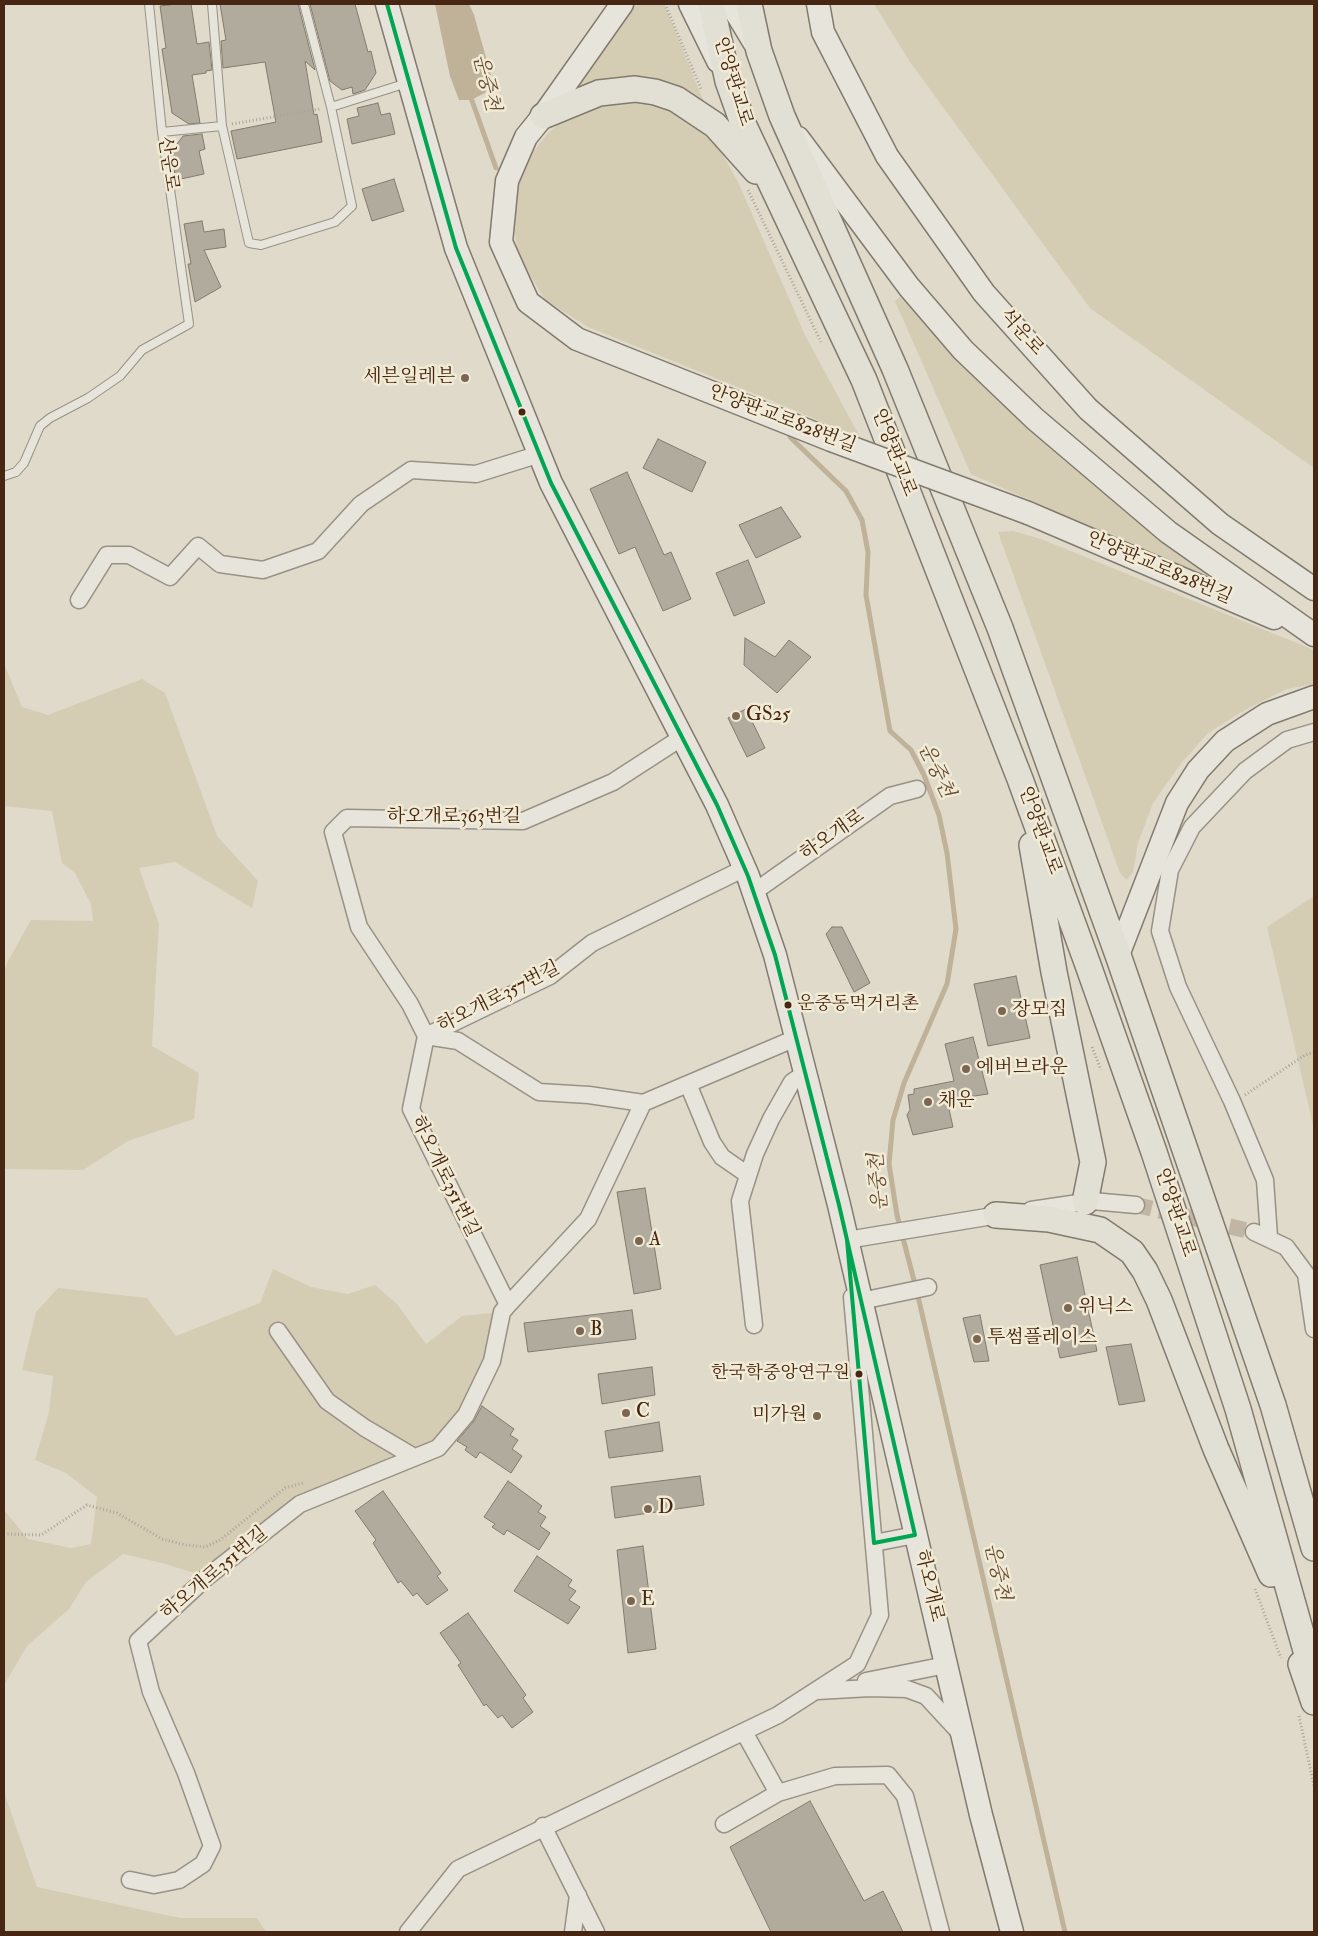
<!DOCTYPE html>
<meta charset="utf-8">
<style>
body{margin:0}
#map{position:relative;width:1318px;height:1936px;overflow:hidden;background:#dfdac9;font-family:"IM FELL Double Pica",serif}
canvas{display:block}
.frame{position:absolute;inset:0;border:5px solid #472613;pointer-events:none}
</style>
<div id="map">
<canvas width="1318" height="1936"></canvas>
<div class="frame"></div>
</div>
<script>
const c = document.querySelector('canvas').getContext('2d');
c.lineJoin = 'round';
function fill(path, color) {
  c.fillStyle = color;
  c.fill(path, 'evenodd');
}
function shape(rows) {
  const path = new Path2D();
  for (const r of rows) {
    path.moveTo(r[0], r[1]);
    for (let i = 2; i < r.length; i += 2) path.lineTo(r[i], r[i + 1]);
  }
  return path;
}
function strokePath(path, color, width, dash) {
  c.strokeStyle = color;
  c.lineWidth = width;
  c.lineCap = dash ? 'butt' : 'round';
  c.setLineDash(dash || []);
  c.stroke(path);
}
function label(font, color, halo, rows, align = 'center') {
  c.font = font + ' "IM FELL Double Pica","Noto Serif KR",serif';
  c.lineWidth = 5;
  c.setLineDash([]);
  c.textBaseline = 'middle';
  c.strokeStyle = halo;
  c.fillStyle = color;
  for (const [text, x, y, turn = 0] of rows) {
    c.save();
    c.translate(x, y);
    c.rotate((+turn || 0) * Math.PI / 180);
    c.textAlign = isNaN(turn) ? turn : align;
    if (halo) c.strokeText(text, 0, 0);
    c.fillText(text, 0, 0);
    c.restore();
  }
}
fill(shape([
 [633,4,664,4,706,107,565,94],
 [874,4,1314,4,1314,468,1090,308,910,62],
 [631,99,664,105,694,123,720,150,738,182,805,335,861,439,780,404,588,327,545,300,518,255,513,222,517,187,533,152,549,132,572,113,598,102],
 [911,295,1215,575,1213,581,971,474,895,301,901,296],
 [1013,531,1041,539,1314,650,1314,684,1287,689,1243,711,1208,733,1182,762,1153,803,1138,843,1133,872,1127,880,1120,873,998,532],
 [4,664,22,707,48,715,142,679,165,693,217,836,258,881,252,908,175,862,139,868,159,924,152,1046,199,1073,194,1119,128,1141,83,1170,4,1169,4,972,8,961,31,920,93,921,91,904,75,873,62,863,52,811,4,806],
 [1314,896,1314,1129,1267,927],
 [273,1269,311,1287,348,1294,375,1285,397,1304,426,1344,462,1316,502,1312,492,1361,438,1448,300,1504,207,1577,162,1563,123,1554,86,1582,69,1609,27,1646,4,1685,4,1510,28,1539,71,1548,91,1544,97,1497,66,1473,35,1460,49,1412,53,1376,22,1370,36,1312,58,1288,147,1298,176,1336,260,1303],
 [4,1792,37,1887,180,1918,257,1918,266,1932,4,1932]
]), '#d5ccb4');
fill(shape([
 [435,4,469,4,474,15,492,79,485,93,471,100,459,100,450,76]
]), '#c0b299');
strokePath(shape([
 [470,95,496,168],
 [790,437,846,491,862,520,868,552,866,595,890,731,911,750,924,775,939,815,947,853,956,929,947,984,904,1083,893,1120,889,1164,897,1215,917,1292,1065,1932]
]), '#c0b299', 5);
const building = shape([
 [176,4,191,4,197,44,209,42,212,70,206,71,206,73,192,75,200,123,189,124,172,113,162,49,166,48,160,6,176,4],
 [220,4,298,4,315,70,305,61,314,115,317,114,322,142,237,159,231,131,276,122,265,62,223,68,221,41,226,40,220,4],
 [310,4,355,4,368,52,371,51,376,73,365,90,353,94,352,87,342,90,330,81,310,4],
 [378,103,381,115,390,113,395,134,352,144,347,119,359,116,357,108,378,103],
 [202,134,205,149,199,151,204,174,176,180,171,152,183,136,202,134],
 [394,179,404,211,372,221,362,189,394,179],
 [202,221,204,232,224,229,226,247,204,250,221,287,195,302,188,264,191,264,184,224,202,221],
 [658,439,706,462,692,492,643,468,658,439],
 [627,472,664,555,671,552,691,599,663,611,635,547,619,554,590,489,627,472],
 [781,507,801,537,756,558,739,525,781,507],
 [748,560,765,603,734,616,716,573,748,560],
 [745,638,775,657,789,640,811,657,777,693,744,665,745,638],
 [746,709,765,748,747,757,728,718,746,709],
 [832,927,842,927,870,983,854,992,826,934,832,927],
 [1016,976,1030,1038,988,1046,974,984,1016,976],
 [973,1037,988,1094,947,1100,953,1127,913,1135,907,1115,910,1110,908,1095,914,1094,914,1089,954,1081,945,1044,973,1037],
 [645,1188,661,1289,634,1294,617,1192,645,1188],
 [1077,1257,1097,1351,1060,1358,1040,1265,1077,1257],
 [632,1310,636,1339,528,1352,524,1323,632,1310],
 [980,1315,989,1361,974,1362,963,1318,980,1315],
 [1131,1344,1145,1401,1119,1405,1106,1347,1131,1344],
 [652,1367,655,1395,602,1404,598,1374,652,1367],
 [482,1406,514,1429,510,1435,518,1440,512,1449,522,1456,511,1473,480,1452,476,1458,465,1450,467,1447,457,1441,474,1421,482,1406],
 [659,1422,663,1451,609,1458,605,1431,659,1422],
 [700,1476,704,1505,615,1518,611,1487,700,1476],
 [508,1481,542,1506,538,1512,546,1517,540,1526,550,1533,539,1550,507,1530,504,1535,492,1527,495,1524,484,1517,508,1481],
 [383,1491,441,1573,437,1576,448,1590,427,1605,417,1593,413,1596,401,1581,398,1583,373,1543,376,1540,355,1511,383,1491],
 [643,1546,656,1649,628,1653,617,1550,643,1546],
 [537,1556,572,1580,568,1586,576,1591,569,1600,580,1607,568,1624,514,1591,537,1556],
 [468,1613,526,1695,523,1698,533,1712,512,1728,502,1715,498,1718,486,1704,484,1706,458,1665,461,1663,440,1633,468,1613],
 [810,1801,864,1901,883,1891,903,1932,771,1932,730,1847,810,1801]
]);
fill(building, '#b1ab9e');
strokePath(building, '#827a6e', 1);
strokePath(shape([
 [1136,1205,1254,1232]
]), '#c1b6a5', 16, [16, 8]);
const lane = shape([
 [212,4,222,126],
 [331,107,407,83],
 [162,132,222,126,249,243,261,245,335,222,352,206,331,107,304,4],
 [4,476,16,472,24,463,40,426,50,418,88,398,120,376,142,350,189,324,162,132,149,4]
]);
const street = shape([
 [79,600,107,555,129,555,170,577,198,546,220,564,263,570,318,551,361,504,411,470,476,474,540,454],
 [754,892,890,796,917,789],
 [426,1036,411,1109,508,1305,588,1219,643,1103,796,1038],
 [426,1036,410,1004,359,927,333,832,347,818,523,821,613,782,681,738],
 [426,1036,550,976,592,943,745,868],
 [426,1036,458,1041,539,1092,589,1095,643,1103],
 [688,1084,712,1142,722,1157,748,1175],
 [1031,1210,1092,1201,1136,1205],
 [1254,1232,1286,1247,1306,1274,1314,1329],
 [1269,1237,1265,1180,1232,1101,1178,987,1160,931,1170,870,1192,827,1245,771,1287,740,1314,732],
 [847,1250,847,1240,1005,1214],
 [861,1301,928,1287],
 [754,1325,740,1201,755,1154,771,1119,792,1082,805,1073],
 [278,1331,327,1401,365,1428,414,1457],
 [874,1543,915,1535],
 [866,1681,946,1665],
 [817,1691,870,1688,907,1689,926,1696,962,1735],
 [744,1732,778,1793,835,1776,888,1775,905,1796,941,1932],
 [724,1824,778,1793],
 [543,1826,596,1932],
 [130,1880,154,1885,179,1880,203,1864,212,1846,186,1773,151,1692,138,1641,207,1577,300,1504,438,1448,466,1415,492,1361,502,1312,508,1305],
 [408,1932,458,1869,778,1715,857,1664,880,1615,852,1297],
 [573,1932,578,1895]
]);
const secondary = shape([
 [387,4,456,248,507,374,551,483,717,805,748,876,775,955,839,1205,981,1815,1012,1932],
 [622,4,543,116,526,137,507,181,501,242,528,302,577,339,831,440],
 [690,4,718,61],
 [731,4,754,42],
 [818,4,823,32,887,156,984,293,1088,409,1220,524,1314,589],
 [798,138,909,287,963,350,1035,419,1168,532,1314,635],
 [1028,513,1274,618],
 [1118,955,1177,803,1198,770,1225,741,1267,714,1314,697]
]);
const primary = shape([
 [711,4,728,81,744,126,864,380,1020,779,1088,965,1154,1152,1238,1409,1314,1679],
 [749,4,759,51,782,116,895,369,1000,628,1118,955,1273,1405,1314,1548],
 [543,116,599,93,635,89,655,92,676,99,715,125,756,171],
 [1032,845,1054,972,1093,1162,1085,1202],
 [996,1215,1049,1219,1100,1230,1132,1252,1145,1271,1159,1300,1216,1449,1271,1574],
 [1301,1664,1314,1702]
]);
strokePath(lane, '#999185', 10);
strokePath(street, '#999185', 19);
strokePath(secondary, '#827a6e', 25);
strokePath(primary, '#827a6e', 28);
strokePath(shape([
 [665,4,702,91],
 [232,124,320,109],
 [748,190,821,342],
 [1092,1047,1101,1070],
 [1245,1095,1305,1055,1314,1052],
 [4,1534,41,1535,87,1505,117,1513,162,1539,186,1545,205,1547,220,1540,285,1488,303,1483],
 [1255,1589,1281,1658],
 [1299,1716,1314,1786]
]), '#aaa49b', 3, [1, 2.5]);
strokePath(lane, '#e7e4db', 8);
strokePath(street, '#e7e4db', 16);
strokePath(secondary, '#e7e4db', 22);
strokePath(primary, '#e2e0d5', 25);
const secondaryBridge = shape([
 [831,440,1028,513]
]);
strokePath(secondaryBridge, '#827a6e', 25, []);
strokePath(secondaryBridge, '#e7e4db', 22);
strokePath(shape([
 [387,4,456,248,551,483,717,805,748,876,775,955,839,1205,915,1535,874,1543,847,1240]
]), '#00a651', 4);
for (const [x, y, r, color] of [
 [465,378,5,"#7c6553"],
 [522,412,4.5,"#472613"],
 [736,716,5,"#7c6553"],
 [788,1005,4.5,"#472613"],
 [1002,1011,5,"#7c6553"],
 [966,1069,5,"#7c6553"],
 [928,1102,5,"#7c6553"],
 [639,1241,5,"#7c6553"],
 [1068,1308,5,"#7c6553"],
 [580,1331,5,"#7c6553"],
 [977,1339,5,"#7c6553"],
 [859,1374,4.5,"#472613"],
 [626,1413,5,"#7c6553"],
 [817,1416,5,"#7c6553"],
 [648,1509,5,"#7c6553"],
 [631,1601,5,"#7c6553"]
]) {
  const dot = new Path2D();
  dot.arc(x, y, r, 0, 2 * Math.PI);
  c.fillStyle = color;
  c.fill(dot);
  strokePath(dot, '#f1ebd5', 2);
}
label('18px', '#472613', '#f1ebd5', [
 ["운중동먹거리촌",797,1005],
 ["한국학중앙연구원",850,1374,"right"]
], 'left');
label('19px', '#472613', '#f1ebd5', [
 ["안양판교로",732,82,73],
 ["산운로",167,164,82],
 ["석운로",1021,333,48],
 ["안양판교로828번길",782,420,21],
 ["안양판교로",893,453,69],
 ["안양판교로828번길",1159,569,23],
 ["하오개로363번길",454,818],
 ["안양판교로",1039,831,70],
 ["하오개로",833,836,-35],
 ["하오개로357번길",499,998,-27],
 ["하오개로351번길",444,1177,64],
 ["안양판교로",1174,1213,72],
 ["하오개로351번길",215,1574,-40],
 ["하오개로",928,1586,77]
]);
label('19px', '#472613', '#f1ebd5', [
 ["세븐일레븐",455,378,"right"],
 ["GS25",746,716],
 ["장모집",1012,1011],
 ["에버브라운",976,1069],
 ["채운",938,1102],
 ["A",649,1241],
 ["위닉스",1078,1308],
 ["B",590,1331],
 ["투썸플레이스",987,1339],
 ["C",636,1413],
 ["미가원",807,1416,"right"],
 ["D",658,1509],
 ["E",641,1601]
], 'left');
label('italic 20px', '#674b35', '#f1ebd5', [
 ["운중천",485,83,76],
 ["운중천",935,771,64],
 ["운중천",880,1182,-95],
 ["운중천",996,1572,77]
]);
</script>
